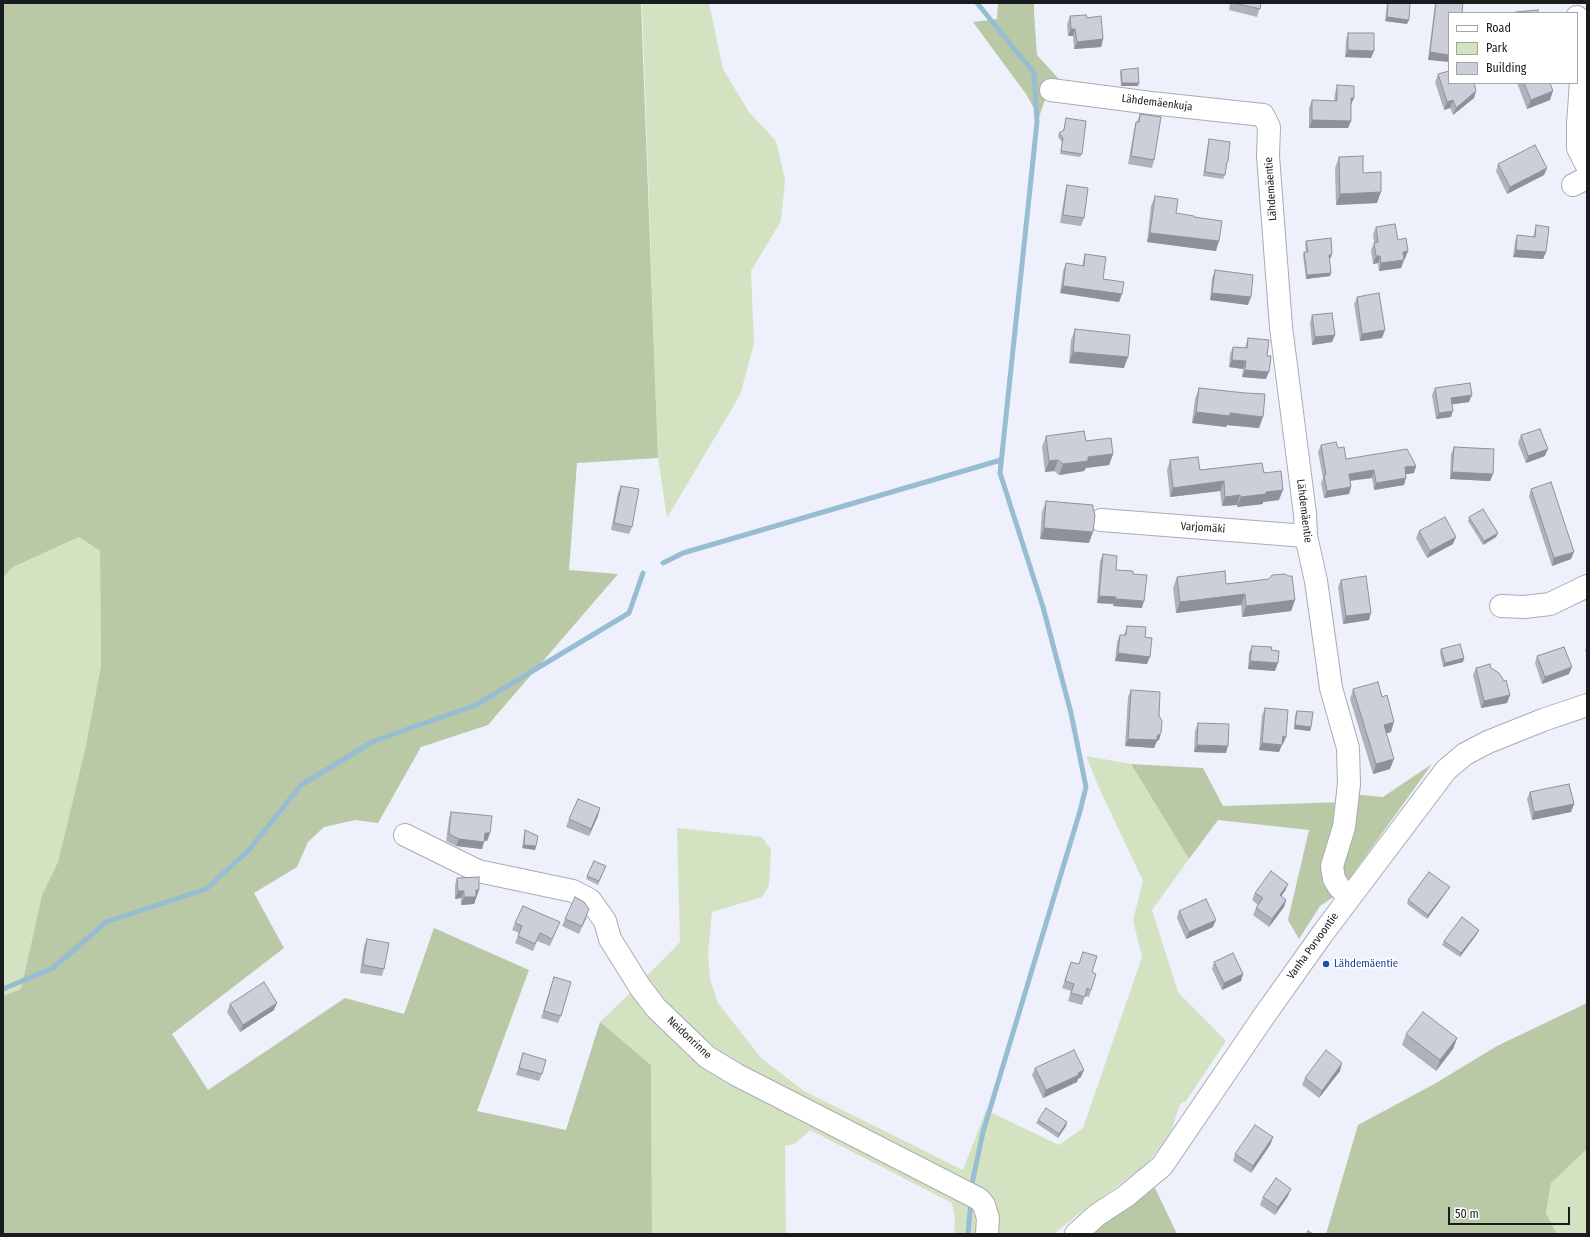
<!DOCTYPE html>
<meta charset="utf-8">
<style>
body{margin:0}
#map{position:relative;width:1590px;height:1237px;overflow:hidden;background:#eef1fc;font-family:"Fira Sans Condensed",sans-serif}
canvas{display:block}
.frame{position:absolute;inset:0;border:4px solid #1a1b1e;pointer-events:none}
.legend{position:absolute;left:1448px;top:12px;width:130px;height:72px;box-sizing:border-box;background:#fff;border:1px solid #a3a4a5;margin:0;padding:5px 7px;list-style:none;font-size:12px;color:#1a1b1e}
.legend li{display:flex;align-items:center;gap:8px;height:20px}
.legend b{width:20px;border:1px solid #a3a4a5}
.scale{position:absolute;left:1448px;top:1207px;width:122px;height:18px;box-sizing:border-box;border:2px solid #1a1b1e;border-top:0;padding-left:5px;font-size:12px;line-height:14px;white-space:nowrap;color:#1a1b1e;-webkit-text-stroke:3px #fff;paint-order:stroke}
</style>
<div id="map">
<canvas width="1590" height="1237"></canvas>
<div class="frame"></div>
<ul class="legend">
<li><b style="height:5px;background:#fff"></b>Road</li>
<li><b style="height:11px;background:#d3e2c0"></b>Park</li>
<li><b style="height:11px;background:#cccfda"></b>Building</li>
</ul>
<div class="scale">50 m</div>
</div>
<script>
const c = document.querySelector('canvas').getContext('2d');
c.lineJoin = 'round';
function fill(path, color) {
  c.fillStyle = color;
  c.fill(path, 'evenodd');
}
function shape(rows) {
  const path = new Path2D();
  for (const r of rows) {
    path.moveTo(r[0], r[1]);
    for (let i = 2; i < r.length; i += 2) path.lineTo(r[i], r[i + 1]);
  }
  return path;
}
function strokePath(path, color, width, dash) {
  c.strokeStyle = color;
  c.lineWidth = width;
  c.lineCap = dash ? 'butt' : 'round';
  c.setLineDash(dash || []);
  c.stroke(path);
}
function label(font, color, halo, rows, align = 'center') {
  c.font = font + ' "Fira Sans Condensed",sans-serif';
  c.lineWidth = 3;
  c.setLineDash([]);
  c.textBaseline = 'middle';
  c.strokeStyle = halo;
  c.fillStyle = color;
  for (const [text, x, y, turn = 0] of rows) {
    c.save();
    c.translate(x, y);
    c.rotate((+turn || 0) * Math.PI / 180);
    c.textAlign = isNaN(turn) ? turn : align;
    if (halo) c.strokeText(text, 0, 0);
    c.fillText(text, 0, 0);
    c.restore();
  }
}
fill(shape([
 [642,3,709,3,723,69,749,112,776,141,785,180,781,221,751,271,754,344,740,395,667,518,658,458],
 [79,537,100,551,101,665,85,750,58,862,42,895,21,989,3,996,3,578,13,567],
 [1086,756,1131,764,1189,859,1152,910,1178,992,1226,1041,1186,1101,1180,1104,1170,1135,1145,1166,1076,1216,1054,1234,954,1234,955,1219,952,1203,810,1130,795,1144,785,1146,786,1234,652,1234,651,1065,600,1022,634,989,720,1060,643,980,680,942,677,828,762,837,771,850,769,886,762,897,712,912,708,954,710,979,718,1003,762,1059,804,1091,963,1170,986,1110,1059,1145,1083,1128,1142,957,1133,920,1143,881,1100,790],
 [1587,1149,1587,1234,1557,1234,1546,1213,1551,1183]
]), '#d3e2c0');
fill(shape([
 [3,3,641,3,658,458,577,463,569,570,618,574,488,725,421,747,378,823,355,820,324,827,308,842,297,867,254,893,284,948,172,1034,208,1090,345,998,404,1014,434,928,529,970,477,1111,566,1130,600,1022,651,1065,652,1234,3,1234,3,996,21,989,42,895,58,862,85,750,101,665,100,551,79,537,13,567,3,578],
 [998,3,1034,3,1034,12,1037,55,1066,87,1047,94,1039,117,1026,94,973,22,997,19],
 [1131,764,1203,768,1223,806,1343,802,1338,894,1320,906,1299,939,1288,920,1309,830,1218,820,1189,859],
 [1432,764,1344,886,1338,878,1353,794,1383,797],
 [1587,1003,1587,1149,1551,1183,1546,1213,1557,1234,1326,1234,1358,1125,1436,1083,1497,1046],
 [1155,1188,1177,1234,1084,1234,1111,1213]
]), '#b9c8a5');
strokePath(shape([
 [663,563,683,553,1001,460],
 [3,989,53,968,106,922,206,889,248,851,301,785,374,741,476,705,629,613,643,573],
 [971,1188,983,1132,1080,811,1086,787,1071,713,1043,607,1000,473,1037,122,1034,73,977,3],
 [968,1234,971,1201]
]), '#97bdd2', 5);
const minor = shape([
 [1577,17,1584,39,1578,124,1578,148,1587,166],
 [1051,90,1151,103,1263,115,1269,127,1268,156,1281,327,1305,514,1306,536,1316,581,1331,688,1348,748,1349,784,1344,827,1332,866,1334,879,1339,887,1349,897],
 [1573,185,1587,178],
 [1101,520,1306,536],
 [1501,606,1524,607,1550,604,1587,586],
 [405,835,478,871,573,891,590,900,605,921,610,939,640,987,656,1008,707,1057,737,1075,979,1199,984,1205,988,1218,987,1234],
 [1076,1234,1097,1215,1126,1196,1162,1166,1264,1016,1323,933,1446,770,1465,754,1488,742,1543,720,1587,705]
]);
strokePath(minor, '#a9abb6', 24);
strokePath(minor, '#fff', 22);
fill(shape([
 [1230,3,1261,3,1257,17,1229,10],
 [1387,3,1410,3,1407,24,1385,21],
 [1435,3,1463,3,1428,60],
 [1070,16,1087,18,1103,39,1101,47,1074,49,1073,36,1068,36,1067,24],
 [1348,33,1371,58,1345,57,1346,40],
 [1121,70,1138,86,1121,86,1120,73],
 [1438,74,1476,91,1474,98,1453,115,1450,108,1444,110,1435,82],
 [1517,83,1550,83,1550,100,1527,109],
 [1337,85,1351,105,1348,128,1309,128,1309,108,1312,100,1334,101,1335,93],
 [1140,114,1154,160,1152,168,1128,164,1134,130,1136,122,1137,122],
 [1066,118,1082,154,1080,157,1060,154,1062,142,1058,137,1059,133,1063,131,1065,122],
 [1209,139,1228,161,1226,165,1225,175,1223,179,1203,176,1208,143],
 [1339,157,1363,173,1377,203,1336,205,1335,168],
 [1498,164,1547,168,1544,175,1507,194,1496,171],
 [1067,185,1084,218,1081,226,1060,223,1065,192],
 [1155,196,1176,213,1216,251,1147,242,1151,206],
 [1536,225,1546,252,1543,259,1513,257,1515,242,1517,235,1533,237],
 [1376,227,1398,240,1405,259,1404,259,1401,268,1379,271,1378,263,1373,264,1371,250,1374,243,1374,242,1373,234],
 [1306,241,1331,258,1329,258,1331,273,1330,276,1306,279,1303,255,1304,252,1306,252,1305,244],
 [1085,254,1103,279,1122,294,1119,302,1060,293,1063,271,1066,263,1082,266,1083,261],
 [1215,270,1248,305,1210,300,1212,278],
 [1357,297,1382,338,1360,341,1354,304],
 [1312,315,1335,335,1332,342,1312,345,1310,323],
 [1075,329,1124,368,1069,363,1071,340],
 [1248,338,1267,356,1266,379,1242,377,1243,369,1229,367,1230,354,1233,347,1245,348,1246,345],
 [1199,388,1259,428,1227,425,1226,427,1192,423,1195,399],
 [1435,388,1469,402,1452,404,1451,417,1436,419,1432,395],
 [1521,435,1545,456,1526,463,1518,443],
 [1046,436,1086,441,1113,454,1109,465,1086,468,1084,471,1059,475,1054,471,1045,472,1042,447],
 [1321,445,1338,448,1346,459,1416,466,1414,473,1406,474,1404,485,1374,490,1372,478,1350,481,1351,487,1349,494,1324,498,1321,483,1323,478,1318,452],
 [1454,447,1493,474,1490,481,1450,479,1451,454],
 [1170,460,1200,470,1264,473,1279,500,1263,502,1263,504,1237,507,1237,505,1222,506,1220,491,1170,497,1167,470],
 [621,486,632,527,629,534,611,530,618,493],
 [1531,489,1571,559,1552,566,1529,496],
 [1046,501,1093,508,1089,543,1040,539,1042,512],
 [1469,517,1498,533,1496,537,1483,545,1468,521],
 [1419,531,1453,544,1427,558,1416,538],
 [1103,554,1116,570,1133,574,1142,608,1113,606,1114,604,1097,603,1100,561],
 [1177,577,1226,584,1295,600,1291,611,1242,617,1241,605,1176,613,1173,588],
 [1341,580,1369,620,1343,624,1338,587],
 [1127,626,1145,637,1147,664,1115,661,1117,642,1120,635,1124,635],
 [1252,646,1271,650,1275,671,1248,669,1249,653],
 [1587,646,1587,654,1585,650],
 [1441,649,1464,658,1463,662,1443,667,1440,653],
 [1537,656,1569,674,1542,684,1535,663],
 [1476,668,1491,668,1510,695,1507,703,1481,708,1473,675],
 [1353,689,1391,732,1386,733,1390,769,1373,774,1350,699],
 [1131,690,1159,716,1159,740,1157,741,1154,748,1125,746,1128,697],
 [1265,708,1283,744,1282,744,1279,752,1259,750,1262,715],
 [1297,711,1311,727,1310,731,1294,729,1295,715],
 [1198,723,1226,753,1194,752,1195,731],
 [1530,792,1574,804,1571,812,1532,820,1527,799],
 [451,812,490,833,487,841,484,840,482,849,456,846,446,841,449,819],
 [598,816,589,836,566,827,569,819],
 [525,830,536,846,535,850,522,848,524,834],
 [594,861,606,866,598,885,586,879],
 [457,878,477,898,476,898,474,904,461,905,461,898,455,899,455,885],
 [1288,884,1285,891,1281,896,1286,900,1284,907,1269,927,1253,915,1256,908,1258,905,1252,900,1255,893],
 [1448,890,1427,919,1407,904,1408,900],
 [1179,911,1213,927,1186,939,1177,918],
 [587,917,579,934,562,926,565,919],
 [560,922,550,946,537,941,533,951,515,943,519,933,512,930,515,923],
 [1479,930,1477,934,1460,957,1442,945,1444,941],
 [367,939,384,969,382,976,360,973,364,946],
 [1083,952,1092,972,1091,990,1089,997,1085,996,1082,1005,1068,1001,1071,991,1062,988,1071,962,1079,964],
 [1214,962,1243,974,1241,981,1222,990,1212,969],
 [554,977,561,1016,558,1023,541,1018],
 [230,1004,274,1010,240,1032,227,1012],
 [1406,1034,1457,1038,1453,1049,1436,1071,1402,1045],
 [523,1053,542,1074,539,1081,516,1075],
 [1035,1068,1081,1077,1078,1079,1077,1082,1043,1098,1032,1075],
 [1340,1071,1319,1098,1302,1085,1305,1078],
 [1038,1120,1067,1122,1066,1126,1058,1138,1036,1123],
 [1273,1137,1270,1145,1251,1173,1233,1161,1235,1154],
 [1288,1196,1275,1215,1260,1205,1263,1197]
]), '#afb2bb');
fill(shape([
 [1387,17,1409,20,1407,24,1385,21],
 [1071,29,1075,29,1073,36,1068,36],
 [1103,39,1101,47,1074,49,1077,42],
 [1348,50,1374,51,1371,58,1345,57],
 [1430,52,1449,55,1449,62,1428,60],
 [1122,83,1139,83,1138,86,1121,86],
 [1476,91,1474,98,1453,115,1456,108],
 [1553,91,1550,100,1527,109,1531,100],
 [1351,98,1354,98,1351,105],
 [1453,100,1450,108,1444,110,1447,102],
 [1312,120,1351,121,1348,128,1309,128],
 [1547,168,1544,175,1507,194,1510,187],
 [1381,192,1377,203,1336,205,1340,194],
 [1150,233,1219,241,1216,251,1147,242],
 [1516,250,1546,252,1543,259,1513,257],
 [1408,251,1405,259,1400,260,1403,252],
 [1332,254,1331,258,1328,259,1329,255],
 [1376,256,1380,256,1378,263,1373,264],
 [1404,260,1401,268,1379,271,1381,263],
 [1331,273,1330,276,1306,279,1307,275],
 [1063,286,1122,294,1119,302,1060,293],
 [1212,293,1251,297,1248,305,1210,300],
 [1385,330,1382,338,1360,341,1362,334],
 [1335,335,1332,342,1312,345,1315,337],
 [1073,352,1128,357,1124,368,1069,363],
 [1232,360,1246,361,1243,369,1229,367],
 [1245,370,1269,372,1266,379,1242,377],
 [1472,395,1469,402,1449,405,1451,398],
 [1453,411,1451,417,1436,419,1439,413],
 [1196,412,1230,413,1263,417,1259,428,1227,425,1226,427,1192,423],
 [1548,449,1545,456,1526,463,1528,456],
 [1113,454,1109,465,1086,468,1084,471,1059,475,1063,464,1088,457],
 [1058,460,1054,471,1045,472,1049,461],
 [1416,466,1414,473,1402,475,1405,467],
 [1374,470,1372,478,1346,481,1349,474],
 [1452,472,1493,474,1490,481,1450,479],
 [1406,478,1404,485,1374,490,1376,483],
 [1224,481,1220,491,1170,497,1173,488],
 [1351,487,1349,494,1324,498,1327,491],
 [1283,490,1279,500,1263,502,1263,504,1237,507,1241,497,1266,492],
 [1240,495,1237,505,1222,506,1225,497],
 [1044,528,1093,532,1089,543,1040,539],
 [1498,533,1496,537,1483,545,1484,541],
 [1456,537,1453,544,1427,558,1430,551],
 [1574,552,1571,559,1552,566,1554,558],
 [1245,594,1241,605,1176,613,1180,602],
 [1099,596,1116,597,1114,604,1097,603],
 [1116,599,1144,601,1142,608,1113,606],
 [1295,600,1291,611,1242,617,1246,606],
 [1371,613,1369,620,1343,624,1346,616],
 [1118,653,1150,657,1147,664,1115,661],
 [1464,658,1463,662,1443,667,1445,663],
 [1250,661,1278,663,1275,671,1248,669],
 [1572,667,1569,674,1542,684,1545,677],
 [1510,695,1507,703,1481,708,1484,701],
 [1394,722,1391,732,1380,735,1384,725],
 [1295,725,1311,727,1310,731,1294,729],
 [1161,733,1159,740,1157,741,1154,748,1125,746,1128,739,1157,736],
 [1283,736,1286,737,1283,744,1280,744],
 [1262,743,1282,745,1279,752,1259,750],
 [1197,745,1228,746,1226,753,1194,752],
 [1394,759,1390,769,1373,774,1376,764],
 [1574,804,1571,812,1532,820,1534,812],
 [600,808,598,816,589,836,591,829],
 [485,833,490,833,487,841,482,840],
 [459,839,484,842,482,849,456,846],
 [524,845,536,846,535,850,522,848],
 [1288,884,1285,891,1277,902,1280,895],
 [1450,887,1448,890,1427,919,1428,915],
 [476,890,479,890,474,904,461,905,464,897],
 [458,891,464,891,461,898,455,899],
 [1286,900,1284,907,1269,927,1272,919],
 [1216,920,1213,927,1186,939,1189,932],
 [1479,930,1477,934,1460,957,1461,953],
 [1243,974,1241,981,1222,990,1224,983],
 [277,1003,274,1010,240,1032,243,1025],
 [1457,1038,1453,1049,1436,1071,1440,1060],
 [1342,1063,1340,1071,1319,1098,1322,1091],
 [1084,1070,1081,1077,1078,1079,1077,1082,1043,1098,1046,1090],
 [1067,1122,1066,1126,1058,1138,1059,1134],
 [1273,1137,1270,1145,1251,1173,1253,1166],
 [1291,1189,1288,1196,1275,1215,1278,1207]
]), '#8f9199');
const building = shape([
 [1234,3,1261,3,1260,9,1234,3],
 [1388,3,1410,3,1409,20,1387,17,1388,3],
 [1436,3,1463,3,1462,13,1449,13,1449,55,1430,52,1436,3],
 [1538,10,1538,13,1515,13,1515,12,1538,10],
 [1086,15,1087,18,1101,16,1103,39,1077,42,1075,29,1071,29,1070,16,1086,15],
 [1348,33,1374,33,1374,51,1348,50,1348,33],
 [1138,68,1139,83,1122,83,1121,70,1138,68],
 [1449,71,1449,83,1474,83,1476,91,1456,108,1453,100,1447,102,1438,74,1449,71],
 [1524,83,1550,83,1553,91,1531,100,1524,83],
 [1337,85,1354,86,1354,98,1351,98,1351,121,1312,120,1312,100,1337,101,1337,85],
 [1140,114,1161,117,1154,160,1131,156,1136,122,1139,122,1140,114],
 [1066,118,1086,121,1082,154,1061,151,1063,138,1059,133,1064,130,1066,118],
 [1209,139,1230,142,1228,161,1227,162,1225,175,1205,172,1209,139],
 [1535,145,1547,168,1510,187,1498,164,1535,145],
 [1363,156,1363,173,1381,172,1381,192,1340,194,1339,157,1363,156],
 [1067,185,1088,188,1084,218,1063,215,1067,185],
 [1155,196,1178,199,1176,213,1194,216,1194,217,1222,221,1219,241,1150,233,1155,196],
 [1395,224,1398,240,1406,238,1408,251,1403,252,1404,260,1381,263,1380,256,1376,256,1374,243,1378,242,1376,227,1395,224],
 [1536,225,1549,227,1546,252,1516,250,1517,235,1535,237,1536,225],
 [1331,238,1332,254,1329,255,1331,273,1307,275,1304,252,1308,252,1306,241,1331,238],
 [1085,254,1106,257,1103,279,1124,282,1122,294,1063,286,1066,263,1084,266,1085,254],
 [1215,270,1253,275,1251,297,1212,293,1215,270],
 [1379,293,1385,330,1362,334,1357,297,1379,293],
 [1332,313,1335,335,1315,337,1312,315,1332,313],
 [1075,329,1130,335,1128,357,1073,352,1075,329],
 [1248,338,1269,340,1267,356,1271,356,1269,372,1245,370,1246,361,1232,360,1233,347,1247,348,1248,338],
 [1470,383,1472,395,1451,398,1453,411,1439,413,1435,388,1470,383],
 [1199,388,1245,393,1265,394,1263,417,1230,413,1230,416,1196,412,1199,388],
 [1540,429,1548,449,1528,456,1521,435,1540,429],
 [1084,431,1086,441,1111,438,1113,454,1088,457,1088,461,1063,464,1058,460,1049,461,1046,436,1084,431],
 [1336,442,1338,448,1344,447,1346,459,1407,449,1416,466,1405,467,1406,478,1376,483,1374,470,1349,474,1351,487,1327,491,1324,475,1326,475,1321,445,1336,442],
 [1454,447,1494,449,1493,474,1452,472,1454,447],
 [1198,457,1200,470,1262,463,1264,473,1281,471,1283,490,1266,492,1266,494,1241,497,1240,495,1225,497,1224,481,1173,488,1170,460,1198,457],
 [1551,482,1574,552,1554,558,1531,489,1551,482],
 [621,486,639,489,632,527,614,523,621,486],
 [1046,501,1093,505,1093,508,1095,515,1093,532,1044,528,1046,501],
 [1483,509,1498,533,1484,541,1469,517,1483,509],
 [1445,517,1456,537,1430,551,1419,531,1445,517],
 [1103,554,1117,556,1116,570,1133,571,1133,574,1147,575,1144,601,1116,599,1116,597,1099,596,1103,554],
 [1225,571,1226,584,1269,579,1272,575,1285,574,1288,576,1292,576,1295,600,1246,606,1245,594,1180,602,1177,577,1225,571],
 [1366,576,1371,613,1346,616,1341,580,1366,576],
 [1127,626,1146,627,1145,637,1152,638,1150,657,1118,653,1120,635,1126,635,1127,626],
 [1460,644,1464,658,1445,663,1441,649,1460,644],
 [1252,646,1272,647,1271,650,1279,651,1278,663,1250,661,1252,646],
 [1564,647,1572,667,1545,677,1537,656,1564,647],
 [1490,664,1491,668,1499,673,1504,681,1506,680,1510,695,1484,701,1476,668,1490,664],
 [1378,682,1382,697,1387,695,1394,722,1384,725,1394,759,1376,764,1353,689,1378,682],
 [1131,690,1160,692,1159,716,1162,721,1161,733,1157,736,1157,740,1128,739,1131,690],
 [1265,708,1288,710,1286,737,1283,736,1282,745,1262,743,1265,708],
 [1297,711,1313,712,1311,727,1295,725,1297,711],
 [1198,723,1229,724,1228,746,1197,745,1198,723],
 [1569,784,1574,804,1534,812,1530,792,1569,784],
 [578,799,600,808,591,829,569,819,578,799],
 [451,812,492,816,490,833,485,833,484,842,459,839,449,834,451,812],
 [525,830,538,836,536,846,524,845,525,830],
 [594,861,606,866,599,881,587,876,594,861],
 [1271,871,1288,884,1280,895,1286,900,1272,919,1256,908,1263,898,1255,893,1271,871],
 [1429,872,1450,887,1428,915,1408,900,1429,872],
 [479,877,479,890,476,890,476,897,464,897,464,891,458,891,457,878,479,877],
 [575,897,584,902,589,909,582,926,565,919,575,897],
 [1206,899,1216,920,1189,932,1179,911,1206,899],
 [523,906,560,922,552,939,540,933,535,944,518,936,522,926,515,923,523,906],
 [1462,917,1479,930,1461,953,1444,941,1462,917],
 [367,939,389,943,384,969,363,965,367,939],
 [1083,952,1097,956,1092,972,1096,974,1091,990,1087,988,1085,997,1071,993,1074,984,1065,981,1071,962,1079,964,1083,952],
 [1233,953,1243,974,1224,983,1214,962,1233,953],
 [554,977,571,982,561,1016,544,1011,554,977],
 [264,982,277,1003,243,1025,230,1004,264,982],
 [1423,1012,1457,1038,1440,1060,1406,1034,1423,1012],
 [1074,1050,1084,1070,1078,1073,1079,1075,1046,1090,1035,1068,1074,1050],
 [1326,1050,1342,1063,1322,1091,1305,1078,1326,1050],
 [523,1053,546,1060,542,1074,519,1068,523,1053],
 [1046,1108,1067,1122,1059,1134,1038,1120,1046,1108],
 [1255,1125,1273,1137,1253,1166,1235,1154,1255,1125],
 [1276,1178,1291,1189,1278,1207,1263,1197,1276,1178],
 [1308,1231,1313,1234,1306,1234,1308,1231]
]);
fill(building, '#cccfda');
strokePath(building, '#8f9199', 1);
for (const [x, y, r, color] of [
 [1326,964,4,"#1a4fb4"]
]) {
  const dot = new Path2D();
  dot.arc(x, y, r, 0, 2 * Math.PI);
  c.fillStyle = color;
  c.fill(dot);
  strokePath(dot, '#fff', 1.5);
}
label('11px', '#1a1b1e', '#fff', [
 ["Lähdemäenkuja",1157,103,7],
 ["Lähdemäentie",1271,189,-94],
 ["Lähdemäentie",1304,511,83],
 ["Varjomäki",1203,528,4],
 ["Vanha Porvoontie",1313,946,-54],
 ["Neidonrinne",689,1038,43]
]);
label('11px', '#164399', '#fff', [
 ["Lähdemäentie",1334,964]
], 'left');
</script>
